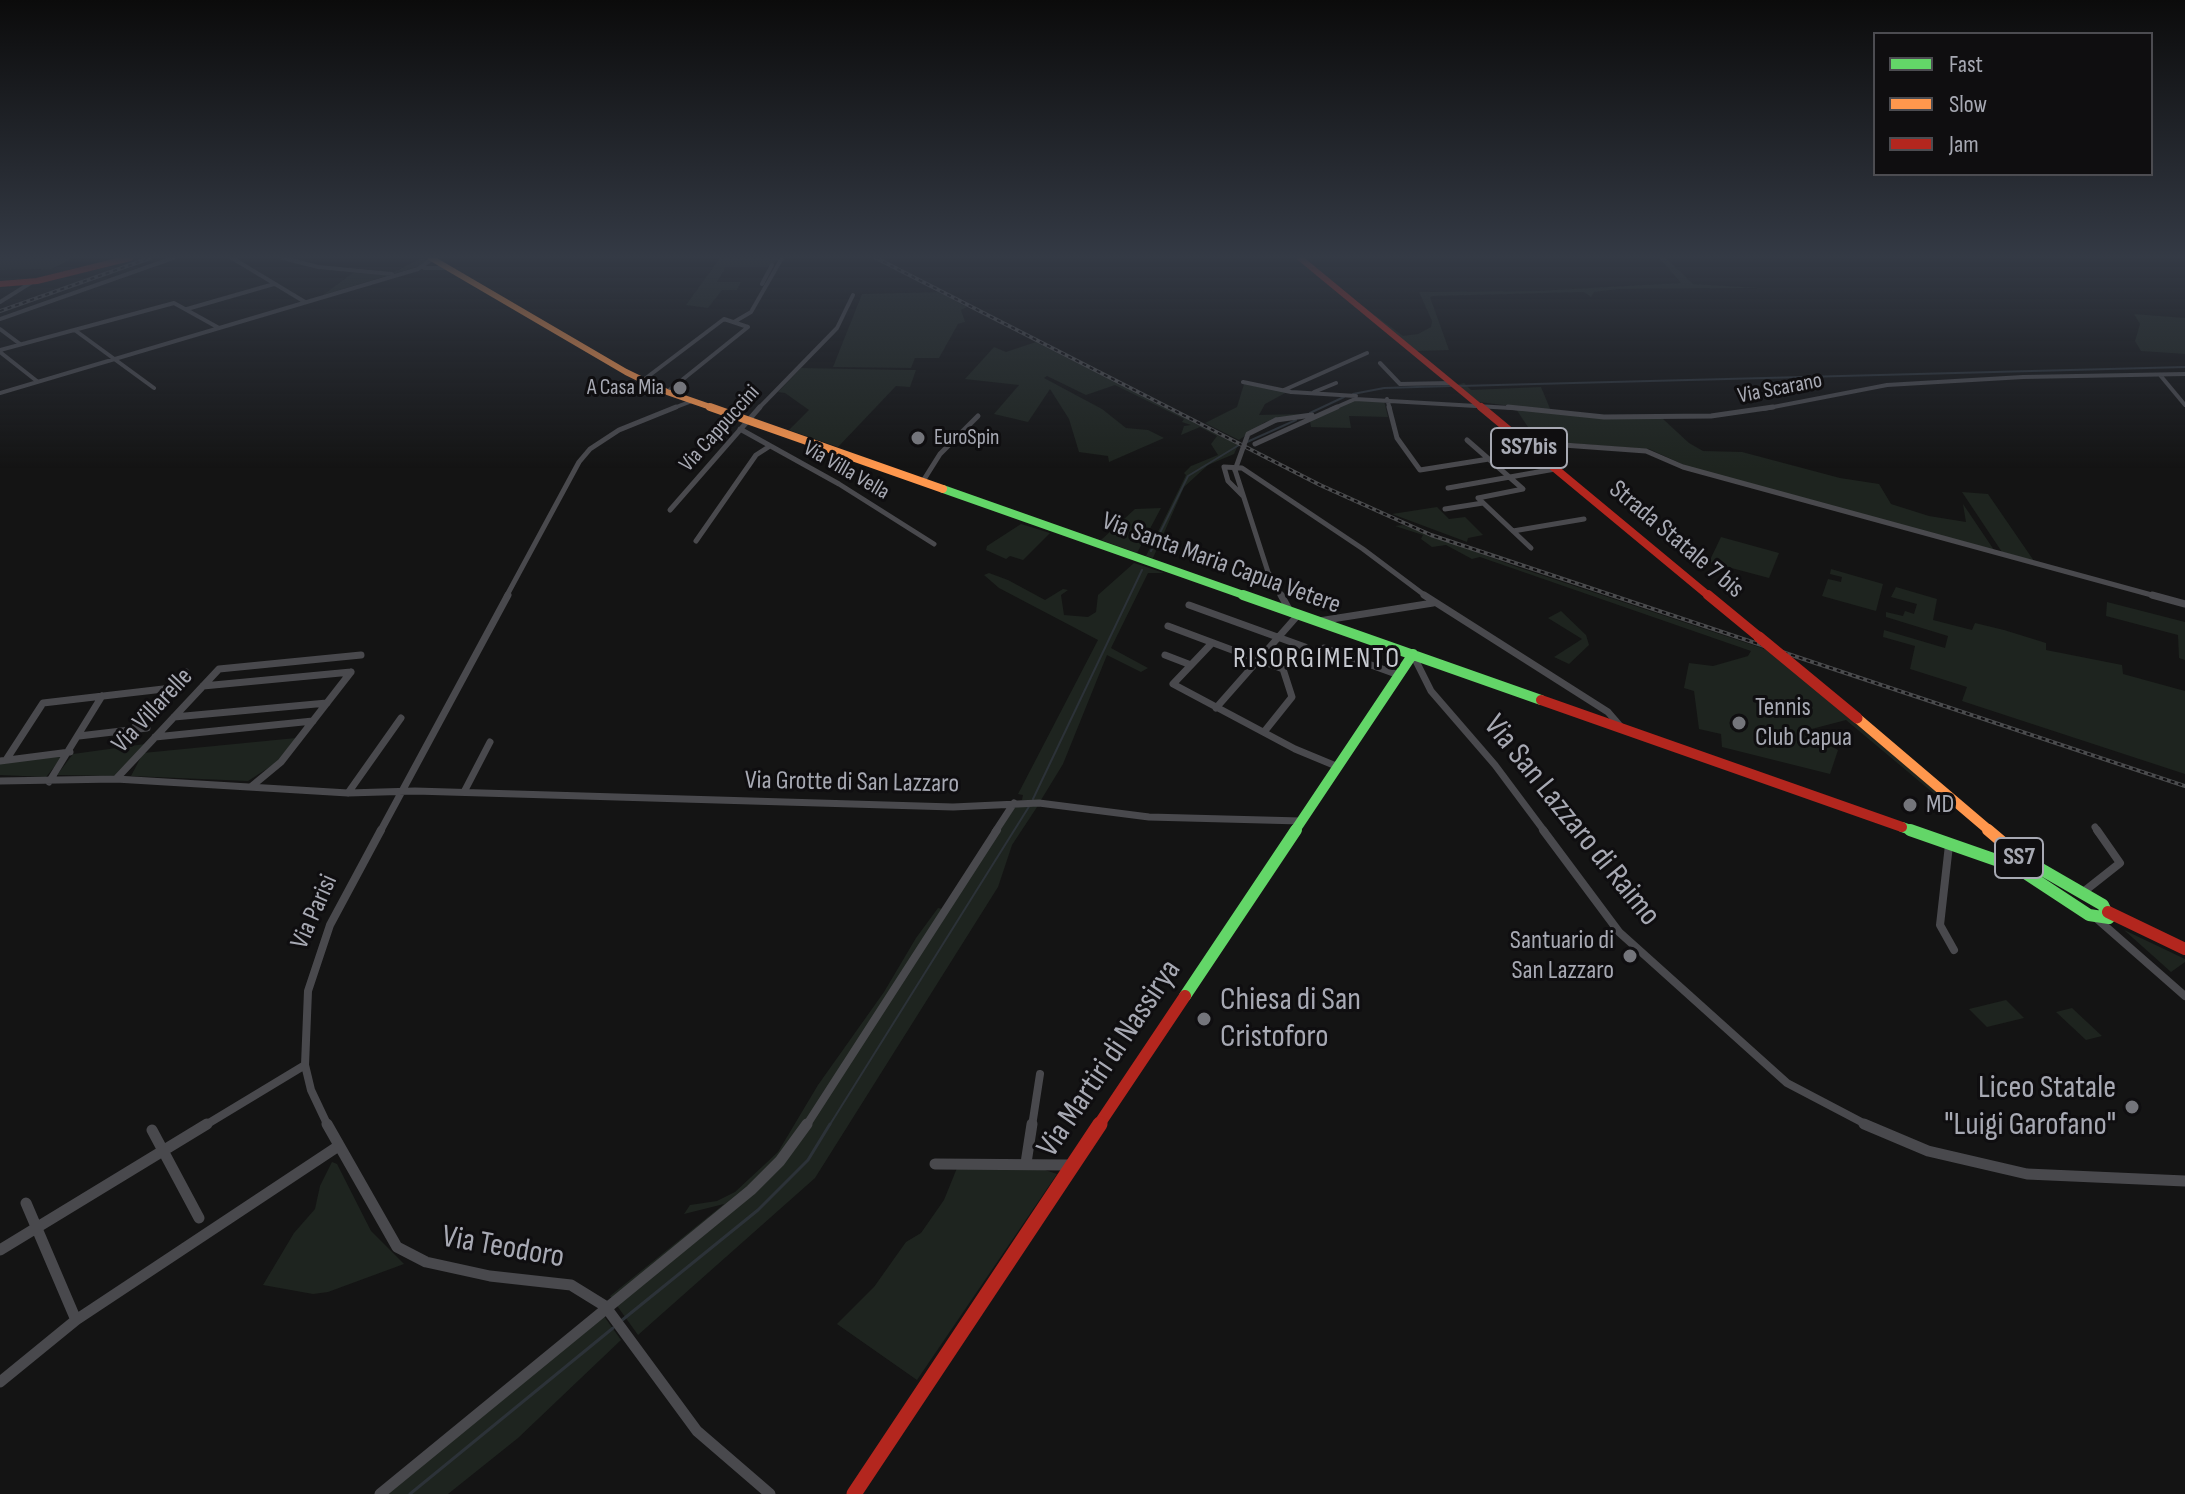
<!DOCTYPE html>
<style>
body{margin:0}
#map{position:relative;width:2185px;height:1494px;overflow:hidden;background:#141414;font-family:"Sofia Sans Condensed",sans-serif}
canvas{display:block}
.legend{position:absolute;left:1873px;top:32px;width:280px;height:144px;box-sizing:border-box;background:#0f0e10;border:2px solid #4c4c51;margin:0;padding:10px 14px;list-style:none;font-size:24px;color:#a7a9b3}
.legend li{display:flex;align-items:center;gap:16px;height:40px}
.legend b{width:40px;border:2px solid #4c4c51}
</style>
<div id="map">
<canvas width="2185" height="1494"></canvas>
<ul class="legend">
<li><b style="height:10px;background:#63d668"></b>Fast</li>
<li><b style="height:10px;background:#ff974d"></b>Slow</li>
<li><b style="height:10px;background:#b3261e"></b>Jam</li>
</ul>
</div>
<script>
const c = document.querySelector('canvas').getContext('2d');
c.lineJoin = 'round';
function fill(path, color) {
  c.fillStyle = color;
  c.fill(path, 'evenodd');
}
function shape(rows) {
  const path = new Path2D();
  for (const r of rows) {
    path.moveTo(r[0], r[1]);
    for (let i = 2; i < r.length; i += 2) path.lineTo(r[i], r[i + 1]);
  }
  return path;
}
function strokePath(path, color, width, dash) {
  c.strokeStyle = color;
  c.lineWidth = width;
  c.lineCap = dash ? 'butt' : 'round';
  c.setLineDash(dash || []);
  c.stroke(path);
}
function label(font, color, halo, rows, align = 'center') {
  c.font = font + ' "Sofia Sans Condensed",sans-serif';
  c.lineWidth = 6;
  c.setLineDash([]);
  c.textBaseline = 'middle';
  c.strokeStyle = halo;
  c.fillStyle = color;
  for (const [text, x, y, turn = 0] of rows) {
    c.save();
    c.translate(x, y);
    c.rotate((+turn || 0) * Math.PI / 180);
    c.textAlign = isNaN(turn) ? turn : align;
    if (halo) c.strokeText(text, 0, 0);
    c.fillText(text, 0, 0);
    c.restore();
  }
}
fill(shape([
 [0,258,72,258,52,269,0,270],
 [422,258,428,261,423,265,323,295,354,272,390,274],
 [720,258,781,258,768,267,726,267,717,282,741,282,737,290,722,290,708,308,686,305],
 [1659,258,1666,258,1693,284,1758,288,1620,289,1594,292,1591,297,1584,292,1433,296,1430,297,1449,350,1416,351,1353,299,1403,336,1418,334,1431,327,1432,321,1419,292,1536,291,1681,283],
 [938,292,967,307,961,310,965,322,958,324,939,358,915,358,911,368,833,367,862,294],
 [2134,314,2185,318,2185,354,2141,351,2135,341,2140,324],
 [1036,342,1238,445,1234,454,1208,465,1184,487,1153,558,1146,556,1186,475,1184,473,1191,466,1218,455,1211,444,1217,436,1200,427,1181,435,1184,426,1191,425,1182,422,1184,419,1115,385,1086,395,1047,376,1044,378,1102,409,1126,428,1148,430,1164,438,1109,462,1108,456,1079,452,1069,419,1050,389,1028,422,994,414,1019,385,965,379,994,347,1006,352],
 [801,368,905,370,916,370,910,387,896,386,838,447,789,430,809,410,785,393,778,392],
 [1464,383,1471,390,1541,387,1551,411,1479,402,1456,385],
 [1244,384,1287,392,1265,404,1259,415,1305,414,1265,422,1239,440,1205,423,1237,407],
 [1354,400,1384,401,1388,417,1349,416,1351,428,1311,427,1310,421],
 [1516,409,1663,419,1689,443,1703,451,1742,452,1840,478,1879,484,1891,504,1929,516,1966,522,1963,504,1994,550,1691,468,1649,449,1527,440,1514,429,1530,430],
 [1962,492,1988,494,2034,561,2002,552],
 [1437,507,1449,519,1465,517,1483,535,1468,538,1467,542,1392,514],
 [1161,508,1137,553,1101,540,1135,509],
 [1021,524,1050,533,1023,560,1010,556,1006,559,986,550,987,546],
 [1403,525,1517,567,1768,650,1948,801,1944,802,1846,720,1804,731,1838,750,1830,774,1722,747,1721,734,1699,729,1694,691,1684,688,1689,663,1713,666,1748,656,1751,651,1480,557,1472,559,1446,545,1432,547,1421,539,1423,535,1395,526],
 [1721,537,1779,553,1769,578,1709,562],
 [1134,563,1164,573,1148,573,1111,648,1148,668,1141,672,1107,655,1063,764,1041,800,1022,800,1023,795,1018,794,1098,640,999,588,984,575,989,573,1008,580,1045,600,1063,589,1068,590,1061,595,1064,615,1088,617,1096,612,1098,595],
 [1831,569,1883,584,1876,611,1822,596,1828,579,1841,582,1842,577,1830,574],
 [1896,587,1937,599,1933,620,1972,630,1975,623,2004,630,2046,643,2046,650,2122,665,2123,674,2185,691,2185,774,1962,701,1967,687,1910,669,1915,646,1883,637,1884,630,1945,648,1948,636,1886,617,1886,612,1903,616,1905,611,1914,614,1917,604,1891,597],
 [2107,602,2185,622,2185,660,2179,658,2178,635,2106,616],
 [1561,611,1586,635,1589,645,1569,664,1554,657,1582,639,1548,618],
 [296,738,279,761,248,781,131,776,143,753],
 [145,744,116,776,57,775,73,754],
 [64,755,46,777,0,775,0,763],
 [1039,804,1012,845,998,887,815,1178,638,1335,610,1296,724,1204,684,1214,690,1205,717,1201,735,1192,778,1152,818,1085,884,992,916,938,938,908,947,910,1015,807],
 [2124,930,2185,959,2185,962,2171,972],
 [2006,1000,2024,1018,1987,1027,1969,1009],
 [2072,1008,2102,1036,2086,1040,2056,1012],
 [332,1162,337,1164,371,1231,404,1264,328,1292,313,1294,263,1285,294,1233,315,1209,320,1186],
 [957,1168,1045,1170,1057,1174,917,1380,837,1324,874,1287,906,1242,921,1233,944,1200],
 [601,1312,621,1340,518,1438,448,1494,386,1494]
]), '#1e241f');
strokePath(shape([
 [1459,386,2185,367],
 [1353,394,1384,388,1451,386],
 [1310,413,1344,397],
 [1247,442,1296,420],
 [1151,551,1188,476,1239,445],
 [1033,799,1142,570],
 [829,1126,1030,805]
]), '#2c3238', 2);
strokePath(shape([
 [621,1321,758,1210,808,1160,830,1124],
 [410,1494,613,1328]
]), '#2c3238', 3);
strokePath(shape([
 [232,258,305,302],
 [283,258,318,267,392,274],
 [424,268,447,268],
 [762,284,772,265],
 [0,302,32,282],
 [187,309,274,284],
 [0,319,173,258],
 [734,322,751,312,782,258],
 [0,329,20,344],
 [76,331,154,388],
 [0,350,174,303,219,328],
 [0,352,38,382],
 [1380,363,1400,384,1451,383],
 [2160,375,2185,405],
 [642,381,724,319,748,327,667,392],
 [1243,382,1291,392,1356,396],
 [1284,390,1367,353],
 [1314,392,1336,383],
 [0,393,418,269,432,259],
 [1387,399,1390,409],
 [671,409,692,401],
 [758,409,837,328,853,295],
 [1332,409,1355,399,1528,409],
 [1763,409,1887,385,2023,377,2185,374]
]), '#49494d', 4);
strokePath(shape([
 [1389,407,1397,438,1420,470,1489,459],
 [1508,407,1604,417,1711,416,1773,407],
 [1276,420,1312,415],
 [740,429,839,484,934,544],
 [1467,440,1523,489,1478,498,1531,548],
 [1522,442,1646,451,1683,467,2159,597],
 [1255,444,1337,407],
 [1235,470,1268,572,1282,597],
 [923,481,940,454,978,416],
 [1448,488,1555,469],
 [1243,496,1228,481,1224,467,1242,468,1363,549,1427,597],
 [1445,509,1483,503],
 [670,510,760,407],
 [1513,531,1584,519],
 [696,541,756,455,770,446],
 [506,597,579,462,590,449,619,430,676,407]
]), '#49494d', 5);
strokePath(shape([
 [1281,595,1291,613],
 [1424,595,1608,712,1621,727],
 [2152,595,2185,604],
 [1189,605,1305,647],
 [1319,621,1433,603],
 [1168,626,1283,669,1292,697,1264,732],
 [1212,643,1173,684,1295,749,1336,766],
 [1324,648,1396,674],
 [1165,655,1191,665],
 [1413,655,1431,691,1495,765,1545,832],
 [203,686,351,672],
 [1216,708,1298,615],
 [174,717,327,703],
 [132,730,186,672],
 [79,736,147,728],
 [155,737,313,721],
 [6,760,43,703,172,688],
 [0,761,70,752],
 [116,779,219,669,361,655],
 [0,781,116,779,348,793,415,791,953,807,1039,803,1149,817,1301,821],
 [49,782,102,696],
 [252,786,281,762,351,672],
 [464,792,490,742],
 [348,793,401,718],
 [2095,827,2098,832],
 [380,832,508,595],
 [995,832,1014,803]
]), '#49494d', 7);
strokePath(shape([
 [1543,830,1619,932,1787,1083,1869,1126],
 [1949,845,1940,925,1954,950],
 [2082,893,2120,863,2097,830],
 [2096,918,2185,996],
 [204,1126,305,1065],
 [328,1126,311,1090,305,1065,308,991,330,925,381,830],
 [806,1126,997,830],
 [1032,1126,1040,1074]
]), '#49494d', 8);
strokePath(shape([
 [327,1124,397,1247,426,1262,490,1276,571,1285,605,1306,697,1431,770,1494],
 [1864,1124,1928,1151,2027,1174,2185,1181],
 [152,1130,199,1218],
 [1026,1163,1032,1124],
 [935,1164,1071,1165],
 [26,1203,76,1320],
 [0,1250,207,1124],
 [0,1382,76,1320,337,1147],
 [380,1494,751,1190,780,1161,807,1124]
]), '#49494d', 11);
strokePath(shape([
 [943,489,1249,597]
]), '#63d668', 8);
strokePath(shape([
 [1243,595,1541,700],
 [1902,827,1916,832],
 [1294,832,1413,654]
]), '#63d668', 10);
strokePath(shape([
 [1910,830,2016,867],
 [2020,857,2103,905,2109,918,2089,915,2016,867,2014,863,2020,857],
 [1185,996,1296,830]
]), '#63d668', 12);
strokePath(shape([
 [431,258,626,372,667,392,716,409]
]), '#ff974d', 6);
strokePath(shape([
 [710,407,943,489]
]), '#ff974d', 8);
strokePath(shape([
 [1857,718,1991,832]
]), '#ff974d', 10);
strokePath(shape([
 [1988,830,2020,857]
]), '#ff974d', 12);
strokePath(shape([
 [1300,258,1483,409],
 [0,284,37,281,130,258]
]), '#b3261e', 6);
strokePath(shape([
 [1481,407,1710,597]
]), '#b3261e', 8);
strokePath(shape([
 [1708,595,1759,637],
 [1541,700,1902,827]
]), '#b3261e', 10);
strokePath(shape([
 [2108,912,2185,949],
 [1098,1126,1185,996]
]), '#b3261e', 12);
strokePath(shape([
 [854,1494,1100,1124]
]), '#b3261e', 15);
const rail = shape([
 [876,258,1320,485,1431,535,2185,786],
 [0,311,150,258]
]);
strokePath(rail, '#4a4b4d', 4);
strokePath(rail, '#0f0e10', 2, [4]);
strokePath(shape([
 [1235,470,1248,434,1276,420]
]), '#49494d', 5);
strokePath(shape([
 [1759,637,1857,718]
]), '#b3261e', 11);
const sky = c.createLinearGradient(0, 0, 0, 468);
sky.addColorStop(0, '#0b0b0b');
sky.addColorStop(0.55, '#343a45');
sky.addColorStop(1, '#343a4500');
c.fillStyle = sky;
c.fillRect(0, 0, 2185, 468);
for (const [x, y, r, color] of [
 [680,388,8,"#74757b"],
 [918,438,8,"#74757b"],
 [1739,723,8,"#74757b"],
 [1910,805,8,"#74757b"],
 [1630,956,8,"#74757b"],
 [1204,1019,8,"#74757b"],
 [2132,1107,8,"#74757b"]
]) {
  const dot = new Path2D();
  dot.arc(x, y, r, 0, 2 * Math.PI);
  c.fillStyle = color;
  c.fill(dot);
  strokePath(dot, '#0f0e10', 3);
}
label('22px', '#a7a9b3', '#0f0e10', [
 ["A Casa Mia",664,388],
 ["EuroSpin",934,438,"left"]
], 'right');
label('22px', '#a7a9b3', '#0f0e10', [
 ["Via Scarano",1780,389,-11],
 ["Via Cappuccini",720,429,-48],
 ["Via Villa Vella",846,471,30]
]);
for (const [x, y, w] of [
 [1529,448,76],
 [2019,858,48]
]) {
  const box = new Path2D();
  box.roundRect(x - w / 2, y - 20, w, 40, 6);
  c.fillStyle = '#0f0e10';
  c.fill(box);
  strokePath(box, '#a7a9b3', 2);
}
label('bold 24px', '#a7a9b3', null, [
 ["SS7bis",1529,448],
 ["SS7",2019,858]
]);
label('26px', '#a7a9b3', '#0f0e10', [
 ["Strada Statale 7 bis",1676,540,40],
 ["Via Santa Maria Capua Vetere",1221,564,20],
 ["Via Villarelle",153,711,-47],
 ["Via Grotte di San Lazzaro",852,783,1],
 ["Via Parisi",315,912,-66]
]);
label('26px', '#a7a9b3', '#0f0e10', [
 ["Tennis",1755,708],
 ["Club Capua",1755,738],
 ["MD",1926,805],
 ["Santuario di",1614,941,"right"],
 ["San Lazzaro",1614,971,"right"]
], 'left');
c.letterSpacing = '2px';
label('28px', '#c7c9d0', '#0f0e10', [
 ["RISORGIMENTO",1317,660]
]);
c.letterSpacing = '0px';
label('32px', '#a7a9b3', '#0f0e10', [
 ["Via San Lazzaro di Raimo",1571,821,51],
 ["Via Martiri di Nassirya",1110,1059,-56],
 ["Via Teodoro",503,1248,10]
]);
label('32px', '#a7a9b3', '#0f0e10', [
 ["Chiesa di San",1220,1001],
 ["Cristoforo",1220,1038],
 ["Liceo Statale",2116,1089,"right"],
 ["\"Luigi Garofano\"",2116,1126,"right"]
], 'left');
</script>
